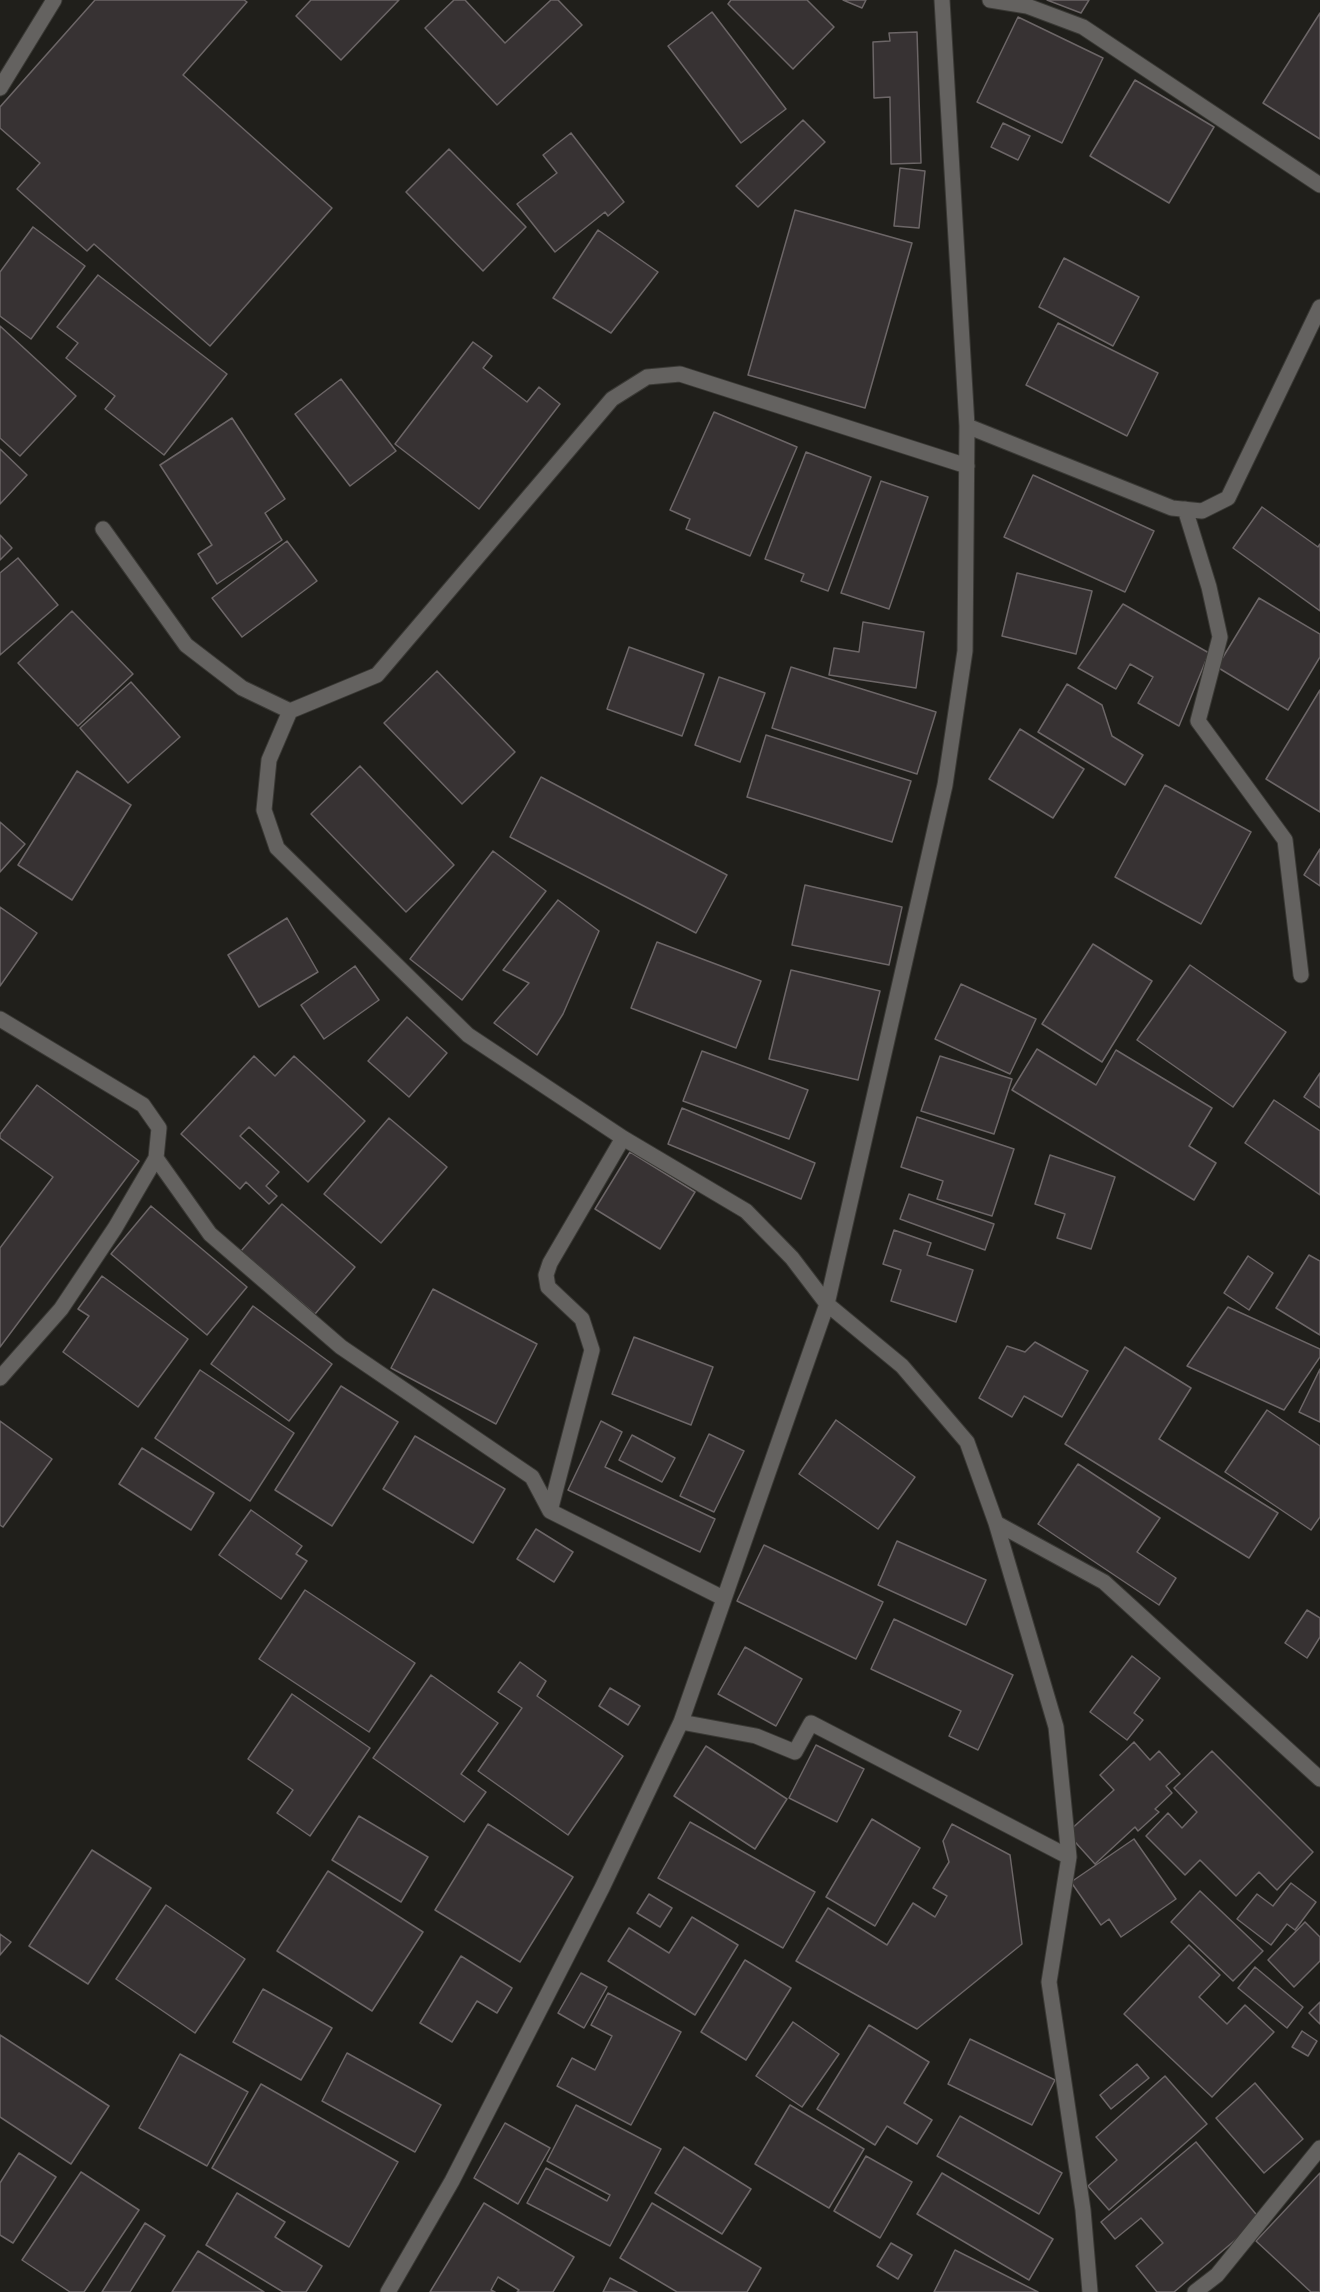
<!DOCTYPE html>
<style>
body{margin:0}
canvas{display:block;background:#201f1b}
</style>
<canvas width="1320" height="2292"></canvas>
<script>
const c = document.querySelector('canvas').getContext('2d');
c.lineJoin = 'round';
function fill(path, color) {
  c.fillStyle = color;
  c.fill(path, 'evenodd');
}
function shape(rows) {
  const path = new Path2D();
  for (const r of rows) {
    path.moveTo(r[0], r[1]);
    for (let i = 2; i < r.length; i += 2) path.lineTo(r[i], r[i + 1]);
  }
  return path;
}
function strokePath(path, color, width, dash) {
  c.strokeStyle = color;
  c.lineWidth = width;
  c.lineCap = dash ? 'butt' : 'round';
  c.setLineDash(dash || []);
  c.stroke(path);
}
const building = shape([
 [95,0,244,0,247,2,183,75,332,208,210,346,94,244,87,251,17,189,40,163,0,128,0,107,95,0],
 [311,0,399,0,341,60,296,16,311,0],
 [454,0,465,0,505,43,551,0,558,0,582,25,497,105,425,28,454,0],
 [731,0,807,0,834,27,793,69,728,4,731,0],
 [843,0,866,0,862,8,843,0],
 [1047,0,1089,0,1081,13,1047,0],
 [712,12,786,109,741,143,668,46,712,12],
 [1320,13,1320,139,1263,103,1320,13],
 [1018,17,1103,58,1062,143,977,102,1018,17],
 [917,32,921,163,891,164,890,97,874,98,873,42,890,41,889,33,917,32],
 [1135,80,1214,127,1169,203,1090,156,1135,80],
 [803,120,825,142,758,207,736,186,803,120],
 [1003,123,1030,136,1018,160,991,147,1003,123],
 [571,133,624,202,608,216,605,212,555,252,517,204,557,173,543,155,571,133],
 [449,149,526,227,483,271,406,192,449,149],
 [900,168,925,171,919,228,894,226,900,168],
 [795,210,912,243,865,408,748,375,795,210],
 [33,227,85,266,31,339,0,316,0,272,33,227],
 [598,230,658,272,611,333,553,298,598,230],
 [1064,258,1139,297,1113,346,1039,307,1064,258],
 [98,275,227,374,164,455,105,409,115,396,66,358,78,343,57,327,98,275],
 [1058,323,1158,373,1127,436,1026,385,1058,323],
 [0,326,76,396,20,456,0,438,0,326],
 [473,342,492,356,483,368,527,402,539,387,560,404,479,509,395,444,473,342],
 [341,379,396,451,350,486,295,414,341,379],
 [714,412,797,447,750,556,686,529,690,519,670,510,714,412],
 [232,418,285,499,265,513,282,540,217,584,198,554,212,545,160,465,232,418],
 [0,449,27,475,0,504,0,449],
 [806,452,871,477,828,591,801,581,804,574,765,559,806,452],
 [1033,475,1154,531,1125,592,1004,537,1033,475],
 [881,481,928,497,889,609,841,593,881,481],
 [1262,507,1318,547,1320,544,1320,611,1233,548,1262,507],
 [0,535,12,548,0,560,0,535],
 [287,541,317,581,242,637,212,598,287,541],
 [18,558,58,605,0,655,0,573,18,558],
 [1017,573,1092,591,1076,654,1002,636,1017,573],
 [1259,598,1320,634,1320,657,1288,710,1217,667,1259,598],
 [1123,604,1209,653,1179,726,1138,703,1153,677,1130,664,1116,689,1078,668,1123,604],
 [72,611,133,674,78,726,18,663,72,611],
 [863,622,924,632,916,688,829,675,834,648,859,652,863,622],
 [629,647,704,674,682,736,607,709,629,647],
 [791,667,936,712,917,774,772,728,791,667],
 [437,671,515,752,462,804,384,723,437,671],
 [719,677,765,693,740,762,695,745,719,677],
 [131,682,180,737,128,783,80,728,131,682],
 [1067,684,1102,705,1112,736,1143,755,1125,785,1038,732,1067,684],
 [1320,690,1320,812,1266,779,1320,690],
 [1020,729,1084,769,1053,818,989,779,1020,729],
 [766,735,911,781,892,842,747,797,766,735],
 [360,766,454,865,406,912,311,814,360,766],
 [77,771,131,805,72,900,18,865,77,771],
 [541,777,727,875,696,933,510,837,541,777],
 [1165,785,1251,832,1201,924,1115,877,1165,785],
 [0,822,25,844,0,872,0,822],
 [1320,849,1320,886,1304,875,1320,849],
 [493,851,546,891,462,1000,410,959,493,851],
 [805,885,902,907,889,965,792,945,805,885],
 [558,900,599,931,563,1014,537,1055,494,1023,529,983,503,970,558,900],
 [0,907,37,933,0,986,0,907],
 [287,918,318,972,259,1007,228,955,287,918],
 [657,942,761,981,736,1048,631,1008,657,942],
 [1093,944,1152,981,1102,1062,1042,1024,1093,944],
 [1190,965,1286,1032,1233,1107,1137,1040,1190,965],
 [355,966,379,1000,324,1039,301,1005,355,966],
 [791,970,880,991,858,1080,769,1059,791,970],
 [961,984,1036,1019,1010,1074,935,1039,961,984],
 [407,1017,447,1053,409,1097,368,1061,407,1017],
 [1037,1049,1096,1085,1116,1050,1212,1108,1189,1146,1216,1163,1194,1200,1012,1090,1037,1049],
 [702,1051,808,1090,789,1139,683,1101,702,1051],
 [254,1056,275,1076,294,1056,365,1121,308,1182,249,1127,240,1136,279,1172,266,1186,277,1196,269,1204,246,1182,240,1189,181,1134,254,1056],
 [940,1056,1012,1079,994,1134,921,1111,940,1056],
 [1320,1073,1320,1108,1304,1097,1320,1073],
 [37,1085,139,1161,0,1347,0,1248,53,1177,0,1138,0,1134,37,1085],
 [1274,1100,1320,1131,1320,1195,1245,1143,1274,1100],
 [682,1108,815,1163,801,1199,668,1144,682,1108],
 [917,1117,1014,1149,992,1216,937,1199,943,1181,901,1167,917,1117],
 [389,1118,447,1167,381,1243,324,1194,389,1118],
 [630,1152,695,1192,660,1249,595,1209,630,1152],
 [1050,1155,1115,1177,1091,1249,1057,1238,1065,1214,1035,1204,1050,1155],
 [909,1194,994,1224,985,1250,900,1219,909,1194],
 [282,1204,355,1267,315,1314,241,1251,282,1204],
 [151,1206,247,1287,207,1335,111,1254,151,1206],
 [894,1230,931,1243,927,1255,973,1270,956,1322,891,1301,901,1270,883,1264,894,1230],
 [1309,1255,1320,1261,1320,1335,1276,1308,1309,1255],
 [1248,1256,1273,1273,1249,1310,1224,1293,1248,1256],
 [102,1276,188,1339,138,1407,63,1352,89,1316,78,1309,102,1276],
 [433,1289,537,1344,496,1424,391,1368,433,1289],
 [253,1306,332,1364,289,1421,211,1364,253,1306],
 [1228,1307,1320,1349,1320,1357,1284,1410,1187,1366,1228,1307],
 [634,1337,713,1367,691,1425,612,1394,634,1337],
 [1035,1342,1088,1371,1062,1417,1024,1396,1012,1417,979,1398,1007,1346,1025,1352,1035,1342],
 [1125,1347,1191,1388,1159,1439,1278,1513,1249,1558,1065,1444,1125,1347],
 [1320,1369,1320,1422,1299,1412,1320,1369],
 [200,1370,294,1433,250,1501,155,1438,200,1370],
 [341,1386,398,1422,332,1526,275,1490,341,1386],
 [1267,1410,1320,1446,1320,1517,1311,1530,1225,1472,1267,1410],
 [836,1420,915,1477,878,1529,799,1474,836,1420],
 [0,1421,52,1459,3,1527,0,1525,0,1421],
 [601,1421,622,1432,605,1467,715,1519,700,1552,568,1490,601,1421],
 [709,1434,744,1451,714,1512,680,1496,709,1434],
 [632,1435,675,1458,662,1482,619,1460,632,1435],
 [415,1436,505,1489,473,1543,383,1489,415,1436],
 [142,1448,214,1493,191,1530,119,1484,142,1448],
 [1078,1464,1160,1518,1137,1552,1176,1578,1159,1605,1038,1524,1078,1464],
 [251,1510,302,1546,296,1554,307,1561,281,1599,219,1555,251,1510],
 [536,1529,573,1552,554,1582,517,1559,536,1529],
 [897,1541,986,1580,966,1625,878,1585,897,1541],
 [764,1545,883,1602,856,1659,737,1601,764,1545],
 [305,1590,415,1663,369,1732,259,1659,305,1590],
 [1307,1610,1320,1618,1320,1637,1307,1658,1285,1643,1307,1610],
 [894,1619,1013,1675,978,1750,949,1736,961,1711,871,1669,894,1619],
 [745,1647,802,1679,776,1726,718,1694,745,1647],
 [1132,1656,1160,1678,1134,1713,1143,1720,1127,1740,1090,1712,1132,1656],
 [520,1662,546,1681,537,1696,623,1756,568,1835,478,1771,522,1708,498,1692,520,1662],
 [431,1675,498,1723,461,1774,486,1792,464,1822,373,1758,431,1675],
 [610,1688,640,1706,628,1725,599,1706,610,1688],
 [292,1694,370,1748,310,1836,277,1813,293,1790,248,1759,292,1694],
 [1134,1742,1150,1760,1159,1751,1180,1774,1166,1786,1172,1793,1155,1809,1159,1812,1138,1831,1135,1827,1095,1864,1067,1833,1114,1790,1100,1775,1134,1742],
 [816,1745,864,1769,837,1822,789,1798,816,1745],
 [706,1746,787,1799,755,1849,674,1796,706,1746],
 [1212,1751,1313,1852,1277,1890,1259,1872,1236,1896,1200,1860,1185,1875,1146,1836,1168,1813,1182,1828,1197,1812,1174,1788,1212,1751],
 [359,1816,428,1857,401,1902,332,1860,359,1816],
 [872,1819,920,1848,875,1926,826,1897,872,1819],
 [690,1822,815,1892,783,1948,658,1878,690,1822],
 [488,1824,573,1877,520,1962,435,1910,488,1824],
 [952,1824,1010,1855,1022,1944,917,2029,796,1961,828,1908,887,1945,913,1903,935,1917,947,1896,933,1888,949,1862,943,1841,952,1824],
 [1134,1839,1176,1899,1121,1937,1109,1919,1101,1925,1071,1882,1134,1839],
 [92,1850,151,1888,88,1984,29,1946,92,1850],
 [328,1871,423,1932,372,2011,277,1951,328,1871],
 [1291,1883,1316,1902,1295,1930,1287,1924,1271,1945,1237,1919,1257,1894,1273,1906,1291,1883],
 [1200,1891,1263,1951,1233,1981,1171,1922,1200,1891],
 [649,1894,672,1908,660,1927,637,1913,649,1894],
 [166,1905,245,1959,195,2033,116,1979,166,1905],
 [692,1917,738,1945,695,2015,608,1961,629,1928,669,1953,692,1917],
 [1305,1922,1320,1937,1320,1961,1294,1987,1268,1960,1305,1922],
 [0,1934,11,1942,0,1955,0,1934],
 [1189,1945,1220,1975,1199,1997,1227,2024,1245,2005,1274,2032,1212,2097,1124,2014,1189,1945],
 [461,1956,512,1988,497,2013,477,2001,452,2042,420,2023,461,1956],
 [745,1960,791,1988,746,2060,701,2032,745,1960],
 [1255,1967,1303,2007,1287,2028,1238,1988,1255,1967],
 [581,1973,607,1987,584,2028,558,2013,581,1973],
 [263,1989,332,2028,301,2080,233,2042,263,1989],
 [608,1993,681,2032,631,2125,557,2086,572,2058,595,2070,612,2036,591,2025,608,1993],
 [1320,2002,1320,2024,1309,2013,1320,2002],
 [793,2022,839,2054,802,2107,756,2076,793,2022],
 [869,2025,929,2062,904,2103,932,2120,917,2144,887,2126,875,2145,817,2109,869,2025],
 [1302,2031,1317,2041,1308,2056,1292,2047,1302,2031],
 [0,2035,109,2106,71,2164,0,2117,0,2035],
 [970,2039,1055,2080,1032,2125,948,2084,970,2039],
 [347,2053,441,2105,415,2152,322,2101,347,2053],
 [180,2054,248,2092,207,2166,139,2128,180,2054],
 [1137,2064,1149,2078,1111,2109,1100,2095,1137,2064],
 [1165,2076,1207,2124,1109,2210,1088,2186,1117,2160,1096,2137,1165,2076],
 [1255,2083,1303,2139,1264,2173,1216,2118,1255,2083],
 [261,2084,398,2162,349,2247,212,2168,261,2084],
 [576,2105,661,2149,610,2246,527,2203,546,2168,607,2201,610,2195,547,2161,576,2105],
 [790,2105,864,2149,829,2208,755,2164,790,2105],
 [960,2116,1062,2173,1039,2214,937,2156,960,2116],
 [505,2123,550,2148,518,2204,474,2178,505,2123],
 [1196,2142,1260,2219,1174,2292,1157,2292,1136,2266,1163,2243,1141,2218,1115,2239,1101,2222,1196,2142],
 [684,2147,751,2189,722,2234,655,2193,684,2147],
 [19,2153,56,2177,13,2243,0,2235,0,2183,19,2153],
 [866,2156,912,2182,880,2238,834,2211,866,2156],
 [81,2172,139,2210,84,2292,70,2292,22,2260,81,2172],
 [942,2173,1053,2239,1029,2280,917,2214,942,2173],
 [1320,2173,1320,2292,1311,2292,1256,2241,1320,2173],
 [237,2193,285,2222,275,2237,322,2266,306,2292,283,2292,206,2245,237,2193],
 [484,2203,574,2257,553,2292,517,2292,519,2290,498,2277,491,2290,495,2292,430,2292,484,2203],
 [652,2203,761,2268,747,2292,677,2292,620,2258,652,2203],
 [145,2223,165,2236,130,2292,102,2292,145,2223],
 [891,2243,912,2255,898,2279,877,2266,891,2243],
 [955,2250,1038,2292,934,2292,955,2250],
 [198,2251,264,2292,172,2292,198,2251],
 [610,2278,637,2292,603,2292,610,2278]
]);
fill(building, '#373233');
strokePath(building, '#6c6667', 1.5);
const minor = shape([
 [990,0,1027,6,1083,27,1320,185],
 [0,88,54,0],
 [967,426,1172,508,1202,511,1228,498,1320,307],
 [967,466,680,374,647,377,612,399,377,675,290,711,269,760,264,810,277,848,468,1035,623,1138,746,1211,792,1258,827,1304,902,1366,967,1442,996,1523,1056,1727,1069,1857,1049,1982,1083,2210,1090,2292],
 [1185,509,1209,587,1220,637,1198,721,1285,840,1301,975],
 [103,529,186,645,242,688,290,711],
 [0,1019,143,1105,159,1128,156,1158,115,1228,61,1309,0,1378],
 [156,1158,210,1234,341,1347,532,1477,550,1511,723,1598],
 [550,1511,592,1350,582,1319,548,1287,546,1275,550,1263,623,1138],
 [996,1523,1104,1582,1320,1779],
 [681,1722,756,1736,795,1752,811,1723,1069,1857],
 [388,2292,452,2181,602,1888,681,1722,827,1304,945,785,965,651,967,426,942,0],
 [1195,2292,1217,2275,1320,2148]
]);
strokePath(minor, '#3a3935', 17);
strokePath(minor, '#646260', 15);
</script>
